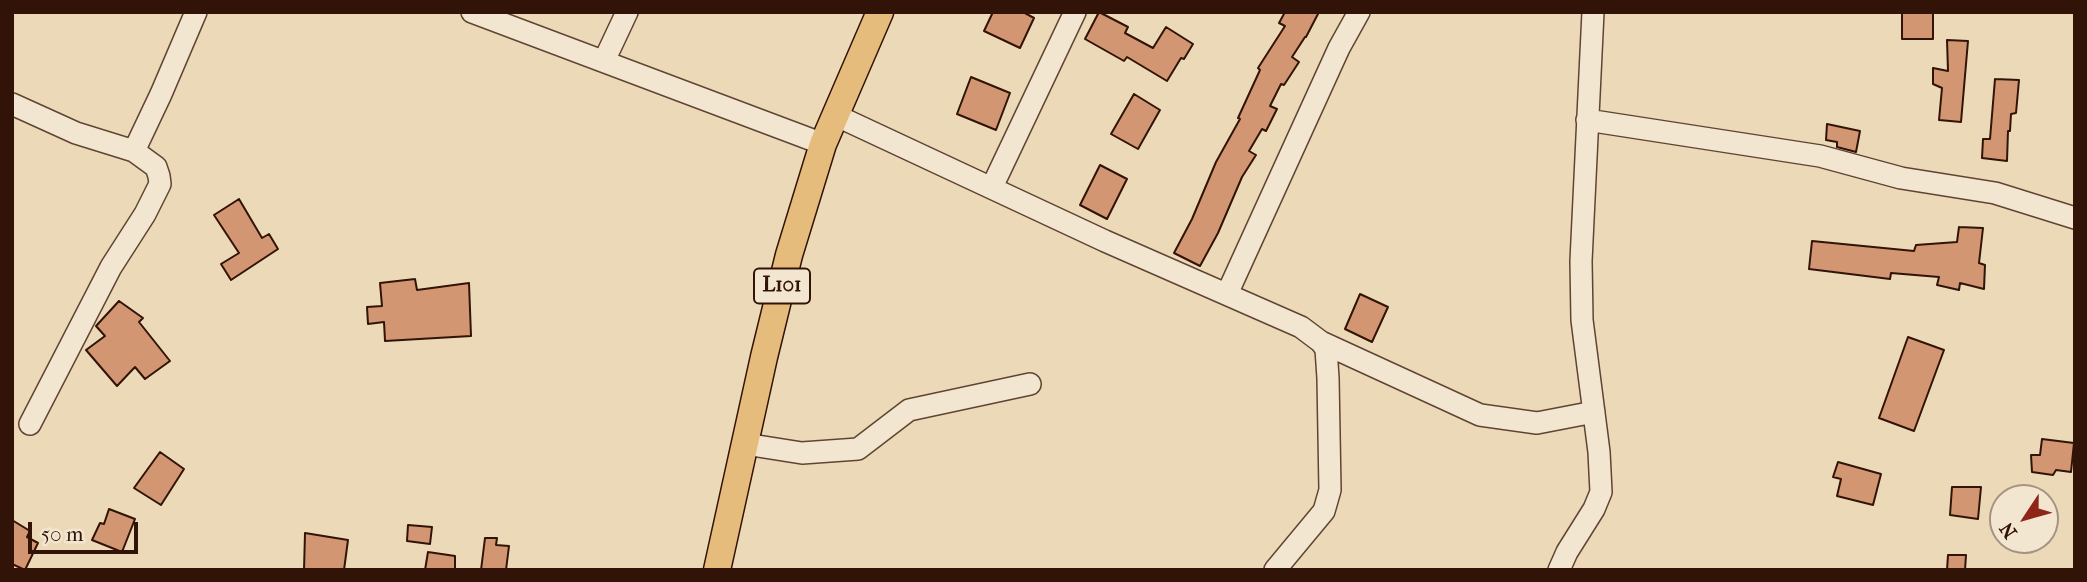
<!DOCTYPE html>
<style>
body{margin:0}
#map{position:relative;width:2087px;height:582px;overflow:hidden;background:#ecd9b8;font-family:"IM FELL French Canon",serif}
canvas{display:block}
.frame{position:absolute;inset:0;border:14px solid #321307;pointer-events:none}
.north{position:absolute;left:1989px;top:484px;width:70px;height:70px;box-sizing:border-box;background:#f3e6d1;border:2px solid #a69280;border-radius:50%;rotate:234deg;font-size:19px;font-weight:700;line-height:28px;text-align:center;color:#321307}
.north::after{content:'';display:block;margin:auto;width:24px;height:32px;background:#8f2418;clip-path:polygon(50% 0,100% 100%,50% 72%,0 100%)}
.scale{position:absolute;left:28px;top:522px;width:110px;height:32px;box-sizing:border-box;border:4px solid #321307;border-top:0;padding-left:9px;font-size:21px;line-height:24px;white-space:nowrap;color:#321307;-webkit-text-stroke:5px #f3e6d1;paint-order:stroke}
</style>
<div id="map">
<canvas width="2087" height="582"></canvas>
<div class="frame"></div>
<div class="north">N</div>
<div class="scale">50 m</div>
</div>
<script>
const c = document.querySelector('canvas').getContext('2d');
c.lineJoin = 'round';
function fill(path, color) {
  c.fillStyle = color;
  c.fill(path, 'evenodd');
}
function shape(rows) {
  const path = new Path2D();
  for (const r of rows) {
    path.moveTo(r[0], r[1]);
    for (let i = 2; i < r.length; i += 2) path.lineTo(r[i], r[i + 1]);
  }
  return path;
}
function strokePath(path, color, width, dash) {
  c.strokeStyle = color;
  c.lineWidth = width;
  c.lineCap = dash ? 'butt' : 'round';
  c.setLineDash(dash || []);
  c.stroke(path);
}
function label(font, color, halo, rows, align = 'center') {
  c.font = font + ' "IM FELL French Canon",serif';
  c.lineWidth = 5;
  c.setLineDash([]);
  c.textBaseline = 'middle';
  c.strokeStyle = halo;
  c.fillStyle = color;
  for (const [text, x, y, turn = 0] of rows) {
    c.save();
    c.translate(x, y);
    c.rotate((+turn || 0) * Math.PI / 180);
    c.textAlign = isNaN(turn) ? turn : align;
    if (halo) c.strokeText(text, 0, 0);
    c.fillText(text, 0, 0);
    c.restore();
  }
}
const building = shape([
 [993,12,1023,12,1034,18,1020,48,984,31,993,12],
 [1099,12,1128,27,1125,33,1153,48,1166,27,1193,44,1184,59,1181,58,1167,81,1127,57,1124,61,1085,39,1099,12],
 [1285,12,1319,12,1306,37,1305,37,1292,57,1299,62,1284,85,1281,84,1270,106,1277,109,1266,131,1262,129,1249,151,1256,155,1242,177,1218,233,1200,266,1174,253,1192,219,1216,162,1240,119,1238,118,1260,70,1258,68,1285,26,1279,23,1285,12],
 [1902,12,1933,12,1933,39,1902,39,1902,12],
 [1947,40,1968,41,1961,122,1939,120,1942,88,1933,84,1933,68,1948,71,1947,40],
 [971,77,1010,93,996,130,957,114,971,77],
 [1995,79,2019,80,2016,113,2011,114,2010,131,2008,131,2007,161,1982,158,1983,139,1990,139,1995,79],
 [1134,94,1160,110,1138,149,1111,134,1134,94],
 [1827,124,1860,131,1856,152,1837,147,1837,142,1826,140,1827,124],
 [1100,165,1127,179,1107,219,1080,205,1100,165],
 [239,199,262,238,269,234,278,249,231,280,221,264,239,253,214,215,239,199],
 [1959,227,1983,228,1979,263,1985,265,1984,289,1960,283,1959,290,1937,285,1939,277,1891,273,1890,279,1809,269,1812,241,1914,251,1916,245,1957,242,1959,227],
 [415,279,417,290,469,283,471,336,385,341,384,322,368,324,367,307,382,306,380,283,415,279],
 [1360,294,1388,307,1372,342,1345,329,1360,294],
 [119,301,143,318,139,322,170,361,145,379,135,367,117,386,86,350,105,336,96,326,119,301],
 [1908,337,1944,350,1914,431,1879,418,1908,337],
 [2042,439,2074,443,2071,472,2056,470,2053,475,2032,472,2031,455,2040,455,2042,439],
 [160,452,184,469,161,505,134,488,160,452],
 [1838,462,1881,474,1873,505,1837,496,1841,479,1833,477,1838,462],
 [1952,487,1981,487,1978,519,1950,515,1952,487],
 [109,509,135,519,122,552,92,540,100,523,104,524,109,509],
 [12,520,30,531,27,537,38,543,25,570,12,564,12,520],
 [408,525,432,527,430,544,407,541,408,525],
 [305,533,348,540,344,570,304,570,305,533],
 [485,538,497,538,496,545,509,546,506,570,481,570,485,538],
 [428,552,455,556,455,570,425,570,428,552],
 [1948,555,1966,555,1965,570,1947,570,1948,555]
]);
fill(building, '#d29673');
strokePath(building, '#321307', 2);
const minor = shape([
 [472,12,823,144],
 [604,61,627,12],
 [12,104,76,133,134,151,156,167,159,176,160,184,145,214,111,267,30,424],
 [835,115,1105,241,1301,327,1321,342,1326,349,1328,378,1330,490,1324,511,1275,570],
 [1587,120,1820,156,1901,178,1995,193,2075,218],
 [134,151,161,94,196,12],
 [992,187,1075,12],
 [1227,294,1339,48,1359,12],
 [1321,342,1480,415,1537,423,1594,412],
 [745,444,802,453,858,449,909,410,1030,384],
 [1559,570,1567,552,1594,509,1601,492,1599,452,1582,320,1581,261,1593,12]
]);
const major = shape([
 [717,570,764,357,789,255,823,144,880,12]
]);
strokePath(minor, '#604433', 24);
strokePath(major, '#321307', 29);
strokePath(minor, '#f3e6d1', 21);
strokePath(major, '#e6bc7c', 26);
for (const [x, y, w] of [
 [782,286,56]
]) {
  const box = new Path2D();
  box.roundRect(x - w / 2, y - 17.5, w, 35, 5);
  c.fillStyle = '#f3e6d1';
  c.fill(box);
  strokePath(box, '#321307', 2);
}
label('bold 21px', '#321307', null, [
 ["L101",782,286]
]);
</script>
